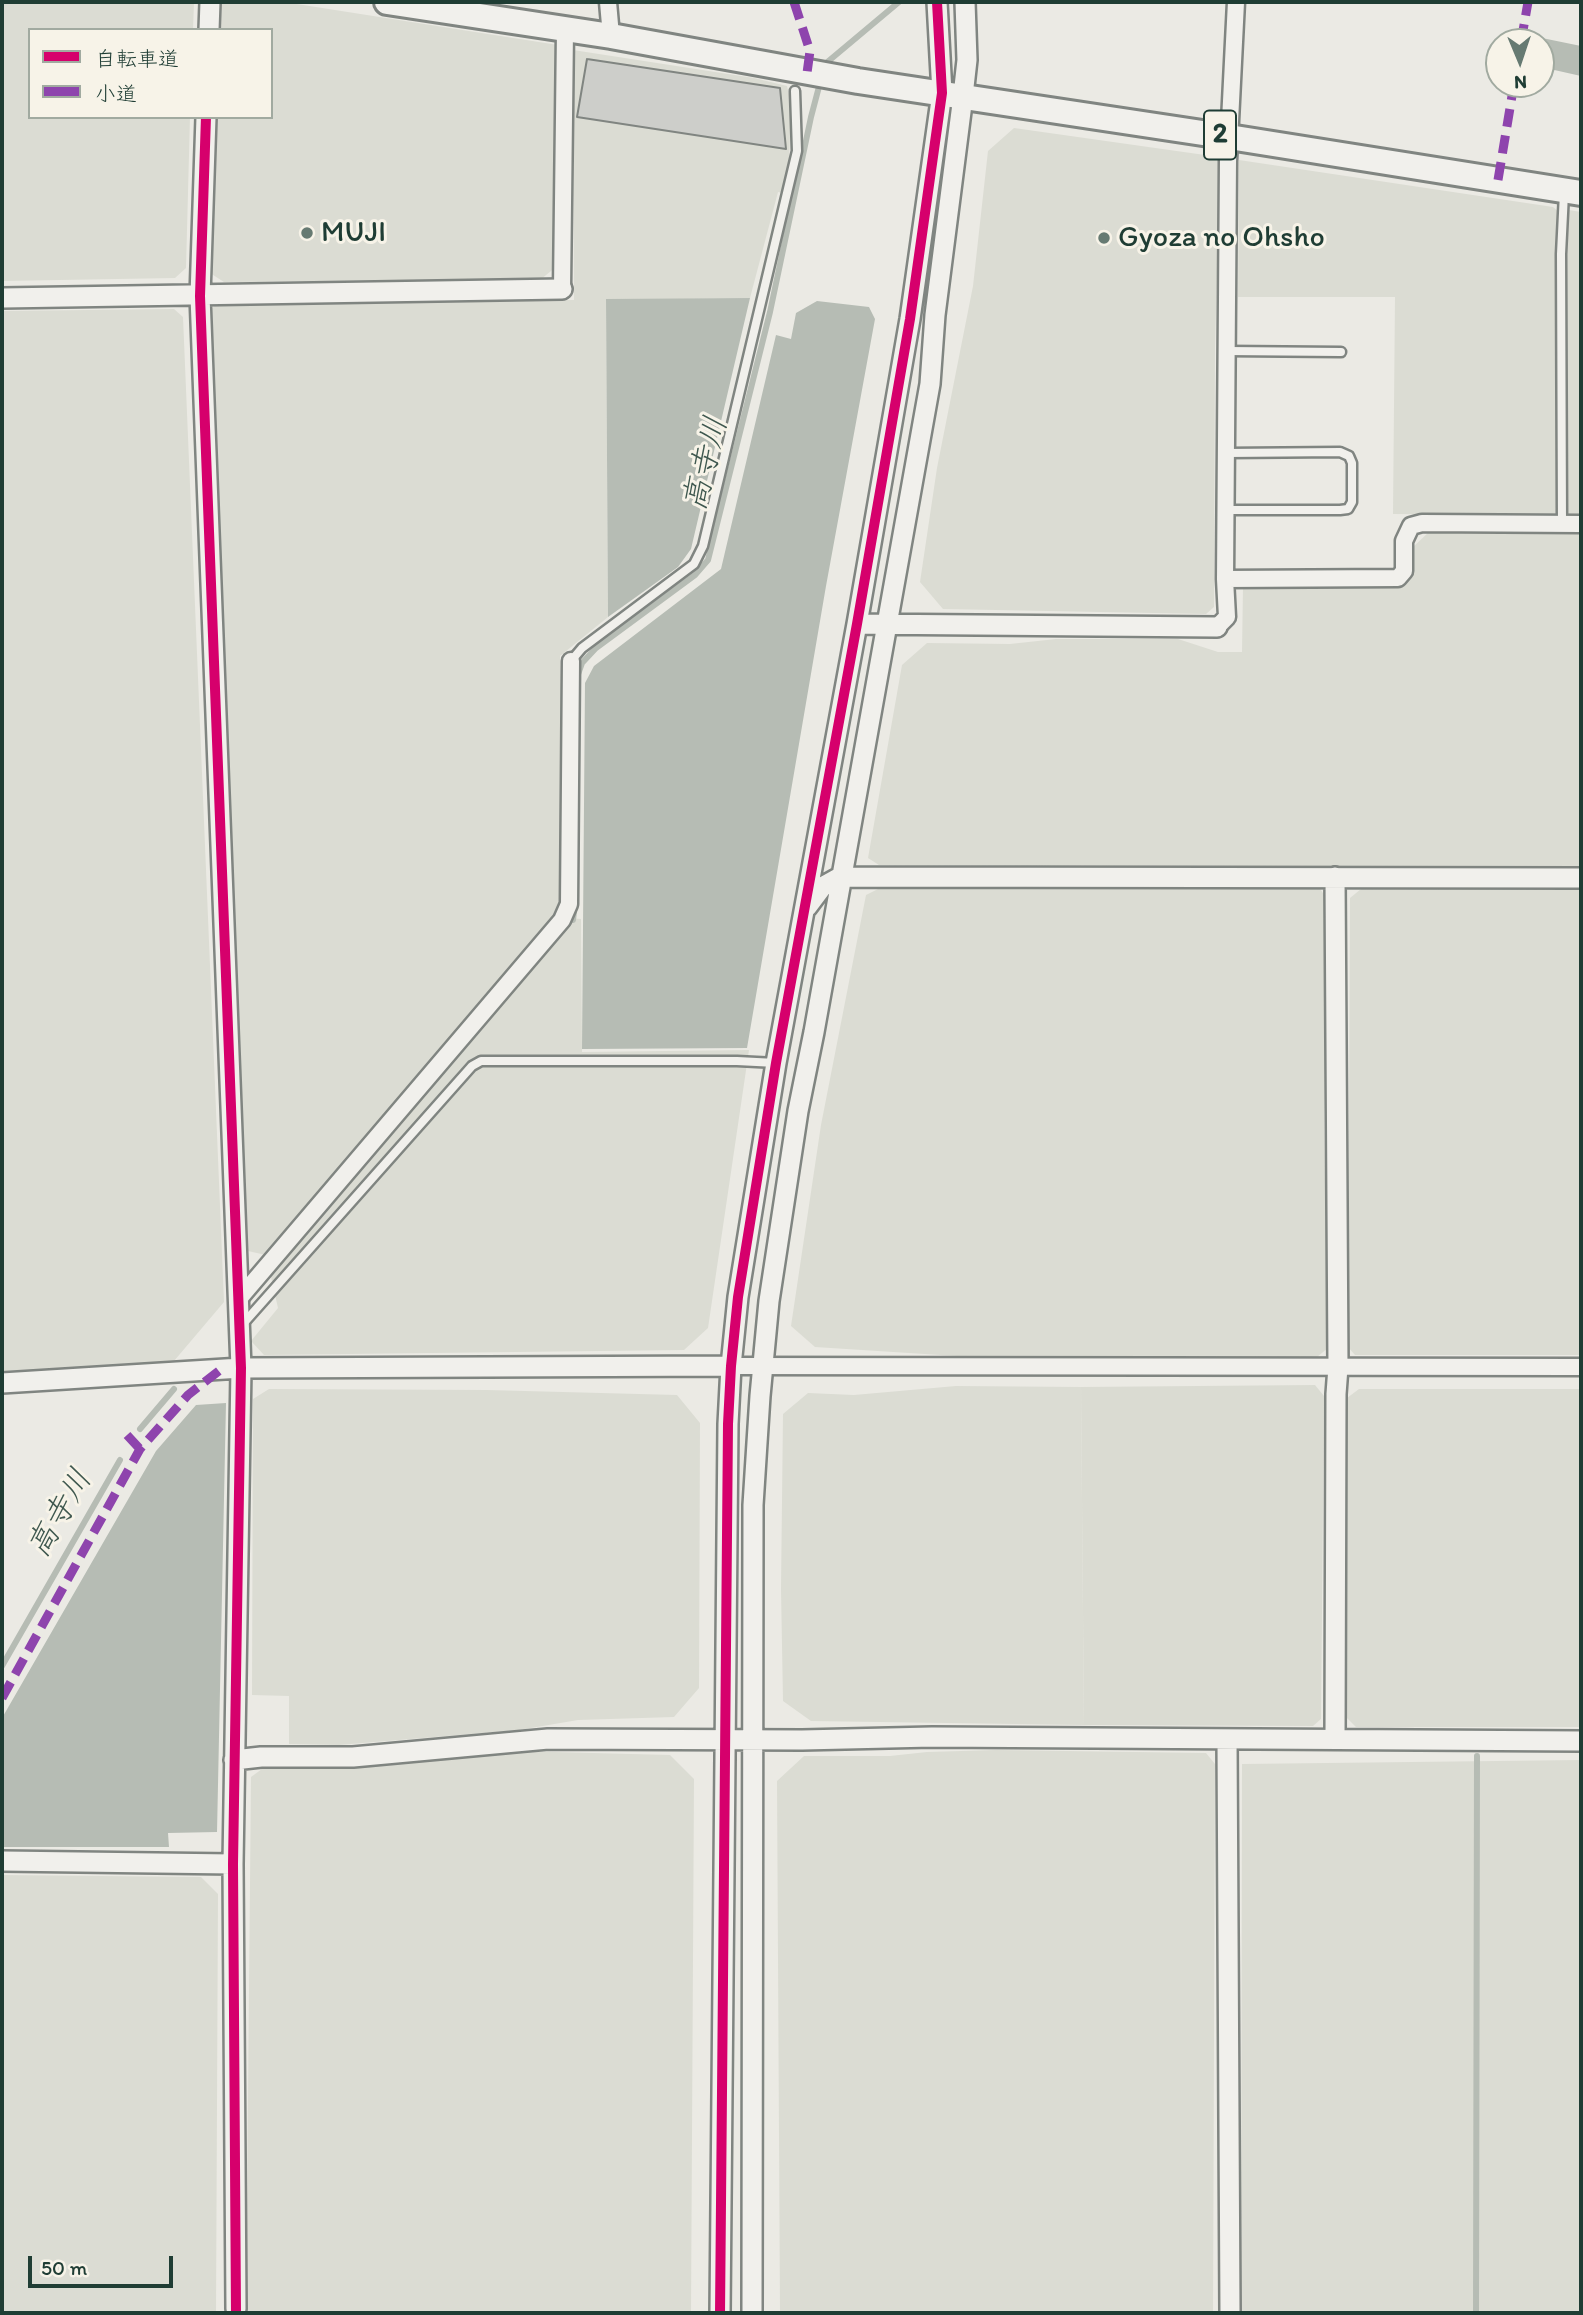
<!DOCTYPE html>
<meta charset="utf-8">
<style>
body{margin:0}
#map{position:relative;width:1583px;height:2315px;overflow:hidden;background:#ebeae4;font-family:Itim,"Klee One",sans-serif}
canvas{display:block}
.frame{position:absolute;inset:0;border:4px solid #1f3d34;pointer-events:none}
.legend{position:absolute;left:28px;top:28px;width:245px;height:91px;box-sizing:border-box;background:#f7f3e8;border:2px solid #a1aaa0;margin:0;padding:9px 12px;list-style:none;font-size:21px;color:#1f3d34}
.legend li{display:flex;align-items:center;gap:14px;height:35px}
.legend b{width:35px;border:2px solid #a1aaa0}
.north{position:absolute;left:1485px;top:28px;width:70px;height:70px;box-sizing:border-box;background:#f7f3e8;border:2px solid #a1aaa0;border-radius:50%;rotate:178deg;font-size:19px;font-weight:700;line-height:28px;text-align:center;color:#1f3d34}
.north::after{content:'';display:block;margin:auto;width:24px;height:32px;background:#667a72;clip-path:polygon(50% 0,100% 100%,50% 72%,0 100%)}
.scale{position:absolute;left:28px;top:2256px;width:145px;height:32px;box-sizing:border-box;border:4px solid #1f3d34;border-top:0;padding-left:9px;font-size:21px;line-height:24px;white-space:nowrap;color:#1f3d34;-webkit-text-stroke:5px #f7f3e8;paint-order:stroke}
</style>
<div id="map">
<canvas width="1583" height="2315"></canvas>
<div class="frame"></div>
<ul class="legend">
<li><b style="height:9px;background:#d6006c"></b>自転車道</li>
<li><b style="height:9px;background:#8e44ad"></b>小道</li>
</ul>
<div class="north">N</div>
<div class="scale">50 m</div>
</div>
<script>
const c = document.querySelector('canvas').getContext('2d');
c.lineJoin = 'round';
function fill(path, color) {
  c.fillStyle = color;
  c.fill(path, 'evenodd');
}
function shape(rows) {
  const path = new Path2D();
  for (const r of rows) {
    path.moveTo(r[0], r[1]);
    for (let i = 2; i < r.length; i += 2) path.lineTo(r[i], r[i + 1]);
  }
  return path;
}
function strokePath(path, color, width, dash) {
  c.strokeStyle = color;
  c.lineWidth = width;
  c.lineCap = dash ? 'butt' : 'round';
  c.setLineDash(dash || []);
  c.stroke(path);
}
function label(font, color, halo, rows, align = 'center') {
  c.font = font + ' Itim,"Klee One",sans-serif';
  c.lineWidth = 6;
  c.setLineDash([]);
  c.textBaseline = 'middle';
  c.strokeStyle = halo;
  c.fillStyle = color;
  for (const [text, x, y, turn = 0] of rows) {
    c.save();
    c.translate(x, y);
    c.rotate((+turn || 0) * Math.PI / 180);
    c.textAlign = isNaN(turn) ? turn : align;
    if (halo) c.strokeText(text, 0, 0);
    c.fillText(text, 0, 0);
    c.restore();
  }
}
fill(shape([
 [2,2,194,2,193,30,30,30,30,117,190,117,186,268,175,278,2,281],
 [219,2,284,2,558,45,562,262,540,280,224,282,210,273,215,117,271,117,271,30,218,30],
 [573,50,754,78,787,86,791,104,789,162,783,193,778,192,750,298,606,300,608,617,560,656,569,918,581,919,582,1052,749,1050,708,1328,684,1350,264,1355,251,1341,278,1308,266,1255,248,1251,209,311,218,303,574,300],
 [1014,128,1219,157,1220,160,1215,348,1214,607,1206,614,943,609,920,582,937,468,973,286,988,151],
 [1239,160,1553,207,1559,212,1557,515,1393,514,1395,297,1238,297],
 [1569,210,1581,212,1581,515,1566,516,1565,253,1567,212],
 [174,309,183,317,224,1302,174,1361,2,1372,2,311],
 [1429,532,1581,532,1581,867,879,865,868,858,902,665,927,643,1010,644,1056,639,1178,639,1218,652,1242,652,1243,587,1398,587,1413,575,1413,547],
 [884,886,1319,887,1328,901,1324,1124,1328,1348,1317,1357,956,1356,815,1347,791,1326,821,1125,866,895],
 [1361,889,1581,890,1581,1355,1355,1355,1348,1347,1350,898],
 [956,1386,1081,1387,1084,1725,811,1721,783,1701,781,1589,783,1414,808,1393,854,1395],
 [269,1389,487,1390,677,1395,700,1423,699,1688,674,1717,578,1720,519,1730,339,1745,289,1744,289,1696,252,1695,253,1399],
 [1359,1389,1581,1389,1581,1727,1356,1727,1347,1718,1347,1398],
 [996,1750,1206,1753,1215,1764,1213,2313,780,2313,777,1781,804,1756,890,1756,927,1752],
 [515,1751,670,1755,694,1779,691,2313,246,2313,251,1777,262,1769,343,1768],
 [1581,1760,1581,2313,1241,2313,1242,1764],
 [2,1875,201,1877,218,1894,216,2313,2,2313]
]), '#dbdcd3');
fill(shape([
 [1315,1385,1324,1396,1321,1719,1313,1726,1084,1725,1081,1387]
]), '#dadbd2');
fill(shape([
 [1542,38,1581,46,1581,76,1541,67],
 [750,298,691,549,678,567,608,617,606,299],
 [817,301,869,307,875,319,826,586,747,1048,582,1049,585,683,594,666,721,569,776,335,791,339,796,313],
 [226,1403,217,1832,168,1833,169,1847,2,1847,2,1718,156,1451,196,1405]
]), '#b6bcb4');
strokePath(shape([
 [824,69,825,64,899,2],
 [576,680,582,663,596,648,695,575,708,560,770,312,811,117,821,79],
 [573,920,575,904],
 [140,1429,174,1389],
 [2,1666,120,1460],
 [1476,2313,1477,1756]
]), '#b6bcb4', 6);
const building = shape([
 [587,59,780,88,786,149,577,117,587,59]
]);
fill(building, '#cdceca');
strokePath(building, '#808581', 2);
const service = shape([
 [1227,351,1341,352],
 [1226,510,1340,510,1348,509,1352,502,1352,463,1349,456,1340,452,1227,453],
 [1562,524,1561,254,1564,193],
 [571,661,582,648,694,564,703,546,797,151,795,91],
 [242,1325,472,1066,481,1061,737,1061,776,1063]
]);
const minor = shape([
 [608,2,611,36],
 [562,289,565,30],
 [1225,579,1398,578,1404,571,1404,541,1411,526,1422,523,1581,524],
 [1217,627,1227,617,1225,579,1228,161,1236,2],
 [238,1300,562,920,569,904,571,661],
 [731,1366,1581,1367]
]);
const tertiary = shape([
 [209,30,210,2],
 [206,117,200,296,241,1368,233,1864,236,2309],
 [2,298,562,289],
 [857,624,1217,627],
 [1335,877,1338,1367,1336,1394,1335,1739],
 [807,907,822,887,840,877,1581,878],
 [2,1383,241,1368,731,1366],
 [1227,1739,1230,2313],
 [234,1760,261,1757,353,1757,548,1739,802,1740,932,1737,1581,1741],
 [2,1861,233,1864],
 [720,2313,728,1424,731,1366,738,1297,776,1063,857,624,910,319,942,93,937,2],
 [752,2313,753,1505,760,1396,769,1301,798,1111,814,1032,930,384,935,315,963,96,967,60,965,2]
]);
const primary = shape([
 [387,2,611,36,858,81,1229,137,1581,193]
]);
strokePath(service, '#808581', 13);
strokePath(minor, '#808581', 21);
strokePath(tertiary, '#808581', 24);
strokePath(primary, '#808581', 30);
strokePath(service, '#f1f0ec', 8);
strokePath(minor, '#f1f0ec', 16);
strokePath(tertiary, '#f1f0ec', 19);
strokePath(primary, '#f1f0ec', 24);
strokePath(shape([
 [794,2,810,51,807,73],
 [1521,42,1528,2],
 [1498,180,1514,84],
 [127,1435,140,1449],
 [2,1698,140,1449,188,1395,220,1370]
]), '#8e44ad', 9, [18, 9]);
strokePath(shape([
 [206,117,200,296,241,1368,233,1864,236,2313],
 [720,2313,728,1424,731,1366,738,1297,776,1063,857,624,910,319,942,93,937,2]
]), '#d6006c', 10);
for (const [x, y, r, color] of [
 [307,233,7,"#667a72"],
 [1104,238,7,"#667a72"]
]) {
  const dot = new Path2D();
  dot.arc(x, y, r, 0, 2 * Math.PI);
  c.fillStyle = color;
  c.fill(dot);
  strokePath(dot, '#f7f3e8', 2.5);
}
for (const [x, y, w] of [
 [1220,135,32]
]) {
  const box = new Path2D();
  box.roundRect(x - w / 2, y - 24.5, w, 49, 5);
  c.fillStyle = '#f7f3e8';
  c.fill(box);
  strokePath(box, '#1f3d34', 2);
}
label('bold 28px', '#1f3d34', null, [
 ["2",1220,135]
]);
label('30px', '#1f3d34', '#f7f3e8', [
 ["MUJI",321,233],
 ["Gyoza no Ohsho",1118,238]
], 'left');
label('italic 32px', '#3f584f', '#f7f3e8', [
 ["高寺川",707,464,-76],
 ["高寺川",61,1514,-60]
]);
</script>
